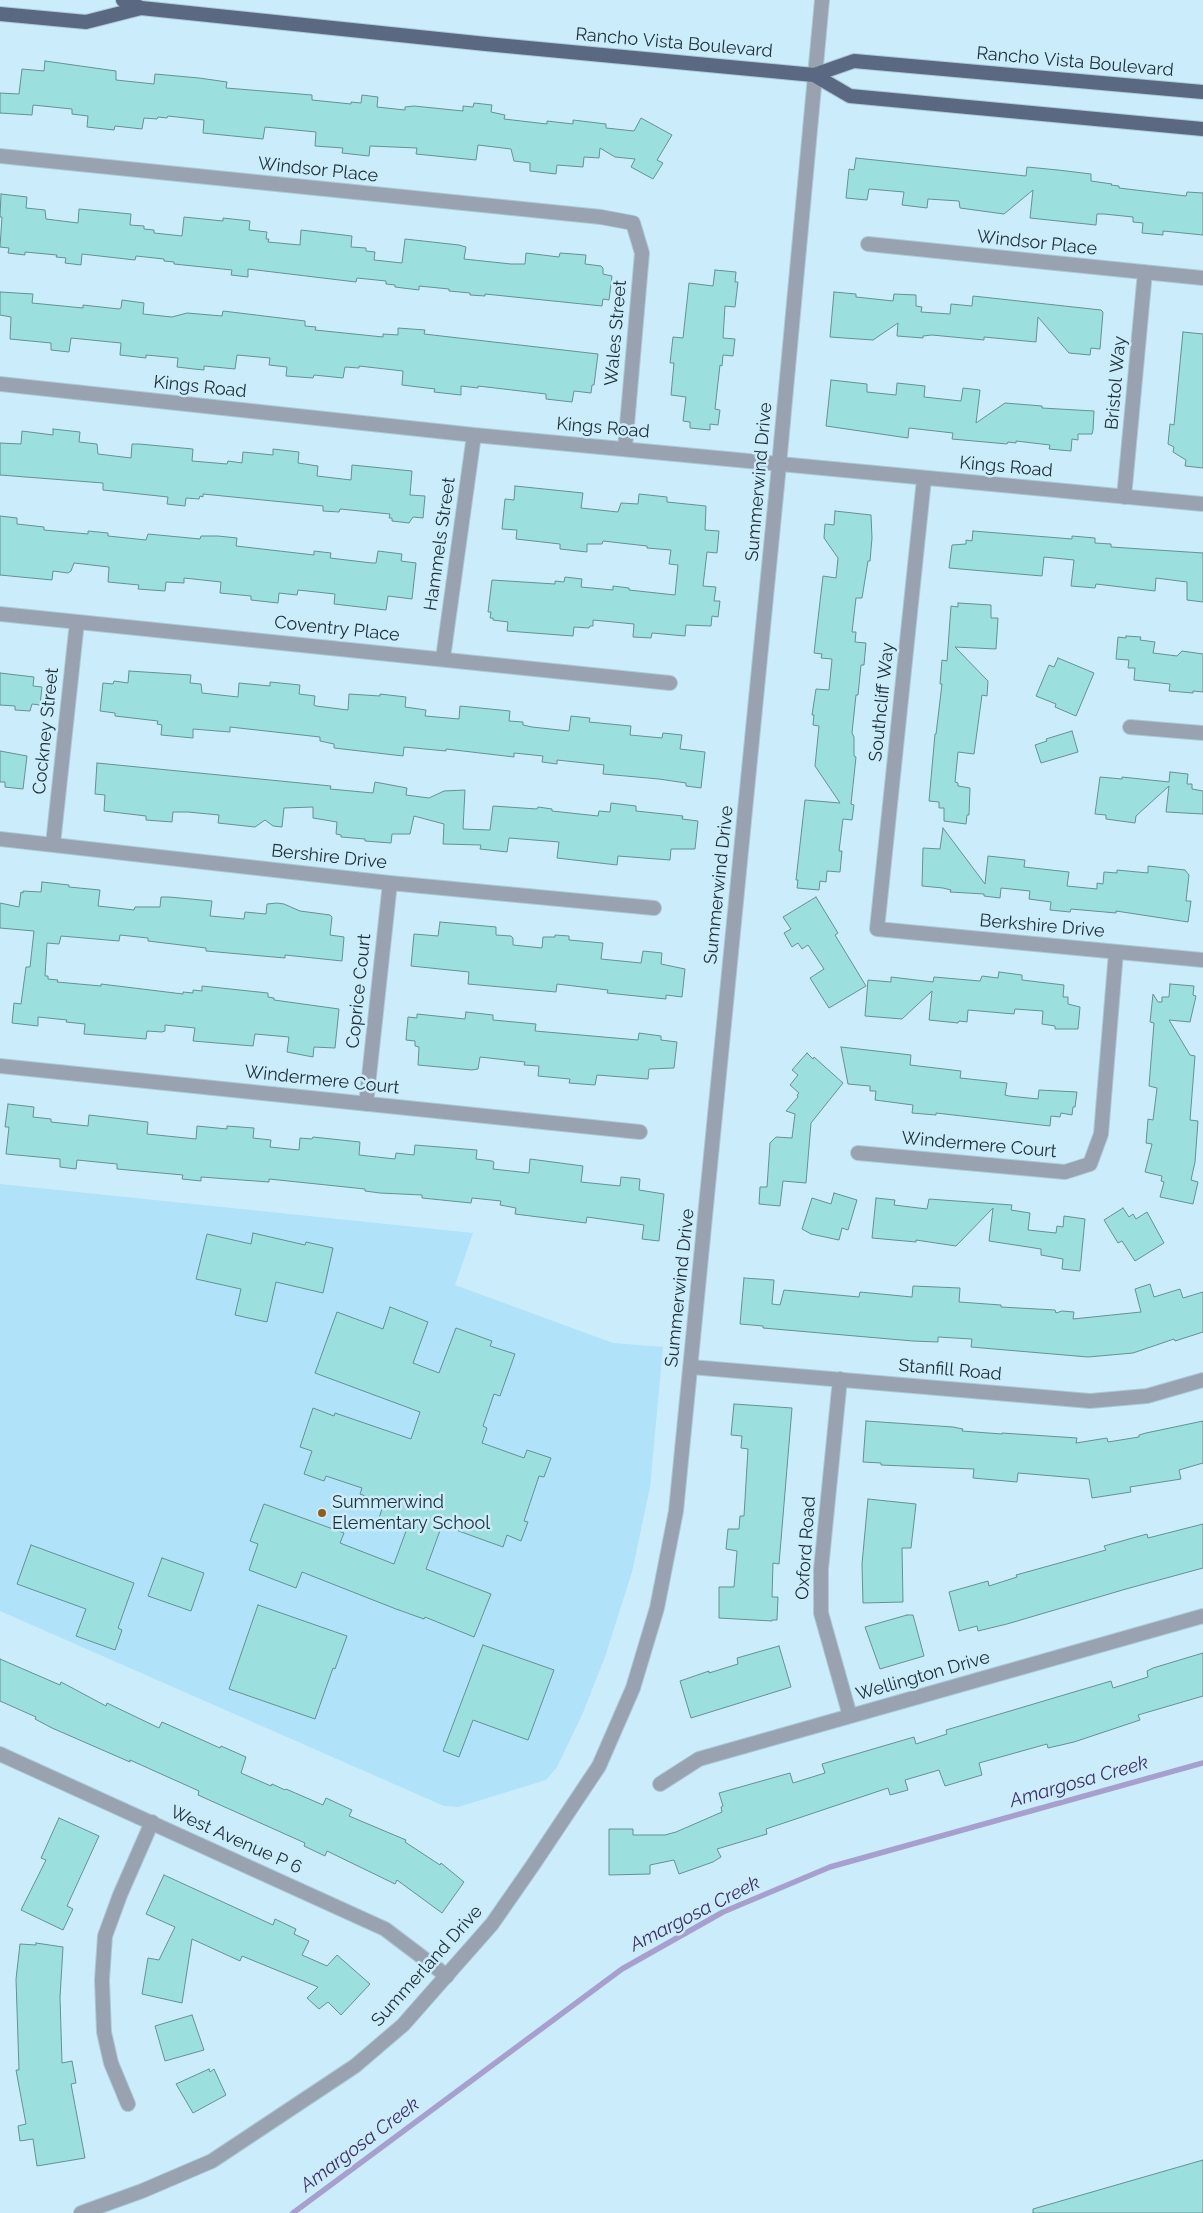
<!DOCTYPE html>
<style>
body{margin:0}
canvas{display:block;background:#cbecfb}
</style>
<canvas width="1203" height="2213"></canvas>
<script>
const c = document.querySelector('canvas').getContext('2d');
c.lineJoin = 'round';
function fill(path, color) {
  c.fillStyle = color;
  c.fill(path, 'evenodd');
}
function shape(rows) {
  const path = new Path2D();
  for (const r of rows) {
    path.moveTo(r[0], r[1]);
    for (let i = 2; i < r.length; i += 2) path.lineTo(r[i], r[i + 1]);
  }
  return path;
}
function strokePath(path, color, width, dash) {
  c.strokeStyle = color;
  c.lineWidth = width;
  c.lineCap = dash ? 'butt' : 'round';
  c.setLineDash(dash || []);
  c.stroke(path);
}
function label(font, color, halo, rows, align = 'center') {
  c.font = font + ' Raleway,sans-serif';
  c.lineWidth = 5;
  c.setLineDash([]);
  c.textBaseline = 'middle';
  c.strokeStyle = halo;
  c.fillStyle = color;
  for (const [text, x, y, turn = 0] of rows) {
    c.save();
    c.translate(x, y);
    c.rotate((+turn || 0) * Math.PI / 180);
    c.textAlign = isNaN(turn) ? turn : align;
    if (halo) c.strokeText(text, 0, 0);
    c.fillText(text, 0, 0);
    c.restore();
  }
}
fill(shape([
 [0,1184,473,1233,455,1285,613,1343,663,1347,650,1487,632,1572,605,1657,582,1715,557,1767,546,1780,458,1807,444,1806,0,1611]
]), '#b0e2f9');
strokePath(shape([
 [293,2213,622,1969,723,1912,830,1867,1203,1763]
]), '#a7a0cf', 5.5);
const building = shape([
 [45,61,116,71,116,80,154,84,155,74,199,78,227,82,226,88,312,95,312,100,351,104,351,102,361,103,362,95,378,97,377,107,405,110,405,107,414,106,463,111,463,106,473,107,474,103,492,105,491,112,505,115,504,119,547,124,547,121,573,124,573,120,606,124,606,128,634,131,641,118,672,135,657,160,663,163,653,179,631,167,635,159,615,157,600,148,599,158,584,157,583,167,557,165,556,174,530,171,530,163,514,161,511,149,478,145,476,160,416,154,417,148,370,146,369,156,342,153,343,148,315,146,316,132,265,127,263,139,203,133,204,120,168,116,167,118,158,117,157,119,144,118,142,129,115,126,114,130,87,127,88,116,72,114,72,109,33,105,32,115,0,113,0,93,19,94,22,69,44,71,45,61],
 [856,158,1026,176,1027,167,1058,170,1091,174,1091,181,1112,184,1111,185,1119,186,1119,188,1186,196,1187,192,1203,193,1203,235,1163,231,1163,235,1142,233,1143,223,1133,222,1133,217,1104,214,1097,214,1096,225,1030,218,1033,190,1004,214,960,208,959,201,928,199,927,208,902,205,904,192,869,189,867,200,846,198,849,169,854,170,856,158],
 [1,194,27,197,26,208,45,210,46,219,78,223,79,209,131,214,130,225,144,226,144,229,154,230,154,233,182,236,184,217,223,221,223,218,250,221,249,230,267,232,266,239,269,239,268,242,300,245,301,230,352,236,351,247,366,248,366,251,375,252,374,260,402,263,405,239,459,245,466,247,464,259,511,264,525,264,526,253,559,257,560,253,586,255,585,264,601,266,603,268,603,274,612,276,609,300,603,299,602,306,485,294,485,296,470,295,470,293,449,291,449,289,419,286,419,290,395,287,395,285,386,284,386,281,357,278,356,282,248,269,248,277,231,275,232,270,174,264,174,262,164,261,164,259,136,256,135,260,82,254,81,265,65,263,66,258,56,257,57,255,25,252,25,255,8,253,9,248,0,247,2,217,0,217,1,194],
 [715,270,736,272,735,282,738,282,735,307,725,306,723,338,735,339,733,356,723,355,722,366,720,365,715,409,720,410,718,425,710,424,710,430,690,428,690,422,683,421,686,397,671,395,674,363,670,363,673,337,683,338,689,283,713,286,715,270],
 [0,292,33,294,32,303,83,308,83,305,119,309,121,308,122,300,144,303,143,314,172,317,187,313,222,316,223,311,305,321,305,326,316,327,315,330,383,337,383,334,398,335,398,328,425,330,424,334,598,354,594,385,592,385,591,393,574,391,572,402,546,399,546,394,478,386,478,388,461,386,461,395,434,392,435,389,402,385,403,371,359,366,359,368,345,367,343,378,314,375,313,378,286,376,287,367,269,365,270,358,237,355,235,369,204,366,204,370,194,369,177,367,178,358,146,355,146,358,120,355,121,343,71,338,69,352,51,350,51,343,10,339,11,317,0,315,0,292],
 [834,292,856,294,856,297,893,301,894,294,916,295,916,306,922,307,921,312,950,314,951,304,972,306,973,296,1101,310,1103,312,1100,349,1091,348,1090,355,1069,353,1038,317,1036,342,984,337,984,340,932,335,923,336,923,338,897,336,898,323,873,340,830,337,834,292],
 [1183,332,1203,334,1203,468,1185,466,1186,460,1173,452,1174,447,1168,444,1170,424,1174,425,1183,332],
 [831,380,867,384,867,392,896,395,897,383,925,386,924,397,961,401,963,388,980,390,976,423,1005,403,1042,406,1042,408,1094,411,1093,430,1092,434,1078,434,1078,440,1072,439,1071,451,1049,449,1050,445,1016,441,1016,443,1008,442,1007,444,952,439,953,433,909,428,908,438,826,426,831,380],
 [53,429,80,432,79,442,97,444,98,454,131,458,132,444,139,444,193,449,192,461,227,464,228,461,242,463,243,452,273,455,273,449,299,452,298,463,318,466,317,476,351,480,352,465,412,471,410,495,425,496,423,518,413,517,409,523,392,521,392,518,389,518,390,514,340,509,339,512,323,511,323,506,203,494,203,497,200,496,199,499,186,498,185,506,167,504,168,497,103,490,103,483,0,475,0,443,21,444,22,431,53,435,53,429],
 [515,486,583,493,581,508,618,512,621,503,638,504,639,494,667,497,667,502,706,506,705,530,719,531,717,553,707,552,703,586,716,587,714,601,720,601,718,617,712,616,711,626,686,625,685,636,652,633,651,638,633,637,634,624,593,620,593,626,590,626,589,628,574,627,573,636,507,631,508,622,493,620,493,618,490,618,491,612,488,612,492,580,555,584,555,581,564,582,565,577,582,579,581,587,613,590,613,586,629,588,629,590,675,595,678,565,669,564,671,550,647,548,647,546,603,541,602,544,587,544,587,552,560,549,560,544,516,539,517,530,502,529,505,499,514,500,515,486],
 [835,511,871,515,872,538,870,561,868,561,862,598,856,598,852,632,856,632,855,642,866,643,864,665,861,665,858,695,856,695,852,733,854,737,854,756,856,757,851,804,854,805,852,820,843,819,839,851,842,851,840,872,827,871,826,882,820,881,819,890,797,888,798,880,796,880,805,800,840,803,815,766,819,726,813,725,814,715,812,715,816,689,829,690,832,659,821,658,822,654,814,653,823,576,836,578,838,558,824,538,825,524,834,525,835,511],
 [0,516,17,518,17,524,44,527,44,530,88,534,88,531,108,533,108,536,146,540,148,534,200,539,201,536,218,536,237,538,236,546,314,555,314,551,331,553,330,558,372,563,376,563,378,551,402,554,401,561,416,563,412,599,388,596,386,610,334,604,335,594,298,590,297,595,279,593,278,603,251,600,251,596,220,593,221,582,184,578,184,583,166,582,165,591,138,589,139,585,108,582,109,567,74,563,71,571,68,573,53,571,52,580,0,575,0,516],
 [973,531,1072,539,1072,536,1095,538,1095,543,1111,544,1111,547,1203,553,1203,602,1187,600,1187,582,1156,578,1155,591,1096,584,1095,588,1071,586,1074,560,1044,557,1042,576,949,568,952,545,966,544,966,540,972,541,973,531],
 [958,603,991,605,991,618,998,618,996,649,955,647,988,681,987,696,982,695,974,754,958,752,955,782,958,783,958,786,970,788,969,815,967,815,966,824,944,821,944,808,939,808,939,802,929,801,935,734,936,734,942,684,940,684,942,660,947,661,951,606,958,607,958,603],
 [1126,636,1141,637,1140,640,1155,642,1153,653,1177,656,1182,651,1203,654,1203,692,1193,691,1193,693,1169,691,1170,684,1134,680,1135,668,1128,668,1129,660,1116,659,1118,637,1126,638,1126,636],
 [1058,658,1094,673,1076,716,1055,707,1056,704,1036,696,1049,665,1054,667,1058,658],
 [129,671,191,675,190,683,201,684,202,693,238,697,239,683,270,686,270,682,300,685,299,694,315,696,314,705,316,706,348,710,349,694,380,696,380,694,406,697,405,707,426,710,425,716,459,719,460,706,510,711,509,721,523,722,523,725,532,727,569,731,571,716,590,718,589,722,631,726,630,735,662,738,663,733,682,735,680,749,705,752,701,788,686,786,686,783,659,779,603,774,604,765,557,760,557,764,542,762,543,756,514,753,514,757,446,749,446,751,404,747,403,756,334,748,334,744,320,741,320,737,230,727,230,732,193,729,193,738,161,735,162,725,157,724,158,721,115,716,115,713,100,711,103,683,113,684,114,681,128,683,129,671],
 [0,673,34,677,33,686,42,687,40,705,32,704,30,711,15,710,15,706,0,705,0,673],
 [1072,731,1078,752,1041,763,1035,745,1047,741,1046,739,1072,731],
 [0,751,27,756,23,789,5,787,5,782,0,782,0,751],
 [97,763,331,786,330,789,373,793,375,782,407,788,406,795,429,798,444,791,465,790,463,829,490,830,493,806,537,809,538,807,552,809,552,811,598,816,599,811,610,812,611,803,636,806,636,811,683,816,682,819,698,821,695,849,671,849,670,860,618,856,617,865,557,858,559,842,509,838,507,852,480,849,481,845,443,844,444,824,414,816,410,834,392,834,391,843,365,841,365,839,341,837,341,835,336,834,337,822,313,818,313,807,284,808,282,827,273,826,265,820,255,827,218,823,219,815,188,812,173,812,172,822,146,820,146,816,104,811,105,795,95,794,97,763],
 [1170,772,1188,774,1187,784,1192,784,1192,789,1203,791,1203,814,1166,812,1169,786,1136,816,1135,823,1106,819,1106,815,1095,814,1100,777,1122,779,1122,777,1169,782,1170,772],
 [943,828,985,884,988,856,1025,860,1024,867,1069,872,1067,886,1097,889,1097,883,1103,884,1104,872,1117,873,1117,870,1148,873,1148,866,1185,870,1189,875,1186,901,1191,901,1188,922,1116,911,1116,913,1071,909,1070,912,1050,910,1051,902,1029,899,1030,891,1001,888,1000,898,984,896,984,894,950,892,951,890,943,888,922,886,923,848,940,849,943,828],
 [42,882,69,885,69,887,100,890,98,906,134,910,135,907,160,907,161,897,169,897,212,901,210,916,244,919,245,912,266,914,267,904,277,903,284,904,300,911,330,915,332,917,330,935,344,937,342,961,285,955,285,958,206,951,206,948,148,941,148,938,120,935,119,941,61,936,59,944,47,943,45,976,48,976,48,979,58,980,57,982,101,986,101,984,183,994,183,992,193,993,193,990,202,991,202,986,268,993,268,997,274,998,274,1000,339,1009,335,1048,314,1047,313,1057,287,1052,289,1037,255,1034,253,1046,193,1041,195,1028,165,1025,165,1031,162,1032,147,1031,146,1039,84,1034,85,1024,66,1022,67,1020,38,1017,38,1026,12,1023,14,1003,21,1004,26,967,30,967,34,931,0,928,0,903,19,907,21,892,23,893,23,891,41,892,42,882],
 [816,897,838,933,835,935,866,986,829,1008,810,978,824,969,808,945,802,949,798,943,792,947,784,933,791,929,783,917,816,897],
 [440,922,496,927,496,935,511,936,513,938,513,945,542,948,543,937,555,937,555,935,569,936,569,940,603,943,601,959,641,963,643,951,662,953,661,964,685,969,682,997,666,995,666,999,607,993,608,990,557,984,556,992,468,984,469,972,411,966,414,934,438,936,440,922],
 [999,972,1022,975,1022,980,1064,985,1063,997,1068,997,1068,1004,1080,1007,1078,1029,1055,1029,1055,1026,1042,1024,1043,1011,1015,1009,1014,1014,968,1010,967,1022,959,1021,958,1023,929,1020,932,991,902,1019,865,1016,868,980,891,982,891,977,933,982,934,977,980,981,982,976,998,978,999,972],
 [1170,984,1194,986,1193,995,1196,996,1190,1022,1169,1020,1190,1055,1195,1056,1190,1120,1198,1121,1195,1162,1191,1180,1198,1182,1193,1204,1160,1197,1164,1182,1161,1181,1162,1176,1145,1172,1152,1144,1146,1143,1148,1119,1153,1120,1157,1088,1149,1086,1154,1023,1150,1022,1153,994,1158,1002,1162,1002,1162,997,1169,997,1170,984],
 [466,1012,493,1015,493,1020,536,1024,535,1031,638,1040,639,1033,661,1036,661,1040,677,1042,674,1068,649,1069,648,1079,597,1075,595,1085,569,1083,570,1079,538,1076,539,1066,524,1065,525,1062,480,1057,478,1069,472,1070,418,1065,419,1047,415,1046,415,1041,406,1040,408,1017,417,1018,417,1014,465,1019,466,1012],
 [841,1047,911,1055,910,1065,961,1071,960,1078,1007,1083,1005,1095,1009,1096,1038,1099,1039,1090,1077,1092,1075,1107,1073,1107,1072,1115,1061,1113,1060,1117,1051,1116,1050,1126,936,1113,936,1115,912,1113,913,1105,875,1100,876,1091,870,1091,870,1086,848,1084,841,1047],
 [807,1053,813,1059,814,1057,843,1083,811,1123,806,1183,783,1181,780,1206,759,1204,760,1187,767,1187,770,1143,776,1137,792,1138,795,1114,786,1111,798,1097,797,1095,799,1093,790,1085,798,1075,792,1070,807,1053],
 [8,1104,34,1107,33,1117,51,1119,51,1122,88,1126,89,1115,148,1122,147,1134,196,1139,197,1126,227,1129,227,1126,254,1128,253,1138,271,1140,270,1147,299,1150,300,1138,312,1139,313,1137,360,1142,359,1155,395,1159,396,1153,414,1155,415,1145,477,1150,476,1159,492,1161,494,1162,493,1169,529,1173,530,1159,583,1166,581,1182,620,1186,621,1177,640,1179,639,1190,664,1194,659,1241,642,1239,644,1225,587,1217,586,1223,515,1214,516,1208,500,1205,501,1201,472,1198,471,1203,422,1198,422,1195,380,1193,365,1191,365,1189,269,1179,269,1182,201,1177,201,1181,182,1179,183,1175,117,1169,117,1164,77,1160,76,1169,60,1167,60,1159,6,1154,9,1127,5,1127,8,1104],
 [834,1193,857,1200,848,1230,842,1228,839,1240,811,1234,802,1229,812,1198,831,1204,834,1193],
 [876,1198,895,1200,894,1205,927,1209,929,1199,1012,1205,1011,1210,1030,1213,1028,1230,1056,1233,1057,1226,1063,1227,1064,1216,1085,1219,1080,1271,1062,1269,1063,1259,1041,1255,1041,1249,989,1241,993,1208,956,1246,916,1240,916,1242,872,1238,876,1198],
 [1123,1208,1129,1217,1133,1214,1136,1219,1147,1212,1164,1243,1135,1261,1122,1241,1118,1243,1104,1220,1123,1208],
 [253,1233,305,1245,306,1242,333,1248,323,1293,276,1282,267,1322,235,1315,241,1289,196,1279,207,1234,251,1244,253,1233],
 [744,1278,774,1280,772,1304,780,1305,784,1290,859,1297,860,1292,912,1297,913,1286,960,1288,959,1302,1001,1305,1001,1307,1055,1310,1056,1313,1062,1311,1074,1312,1073,1319,1141,1312,1135,1289,1150,1284,1154,1297,1180,1289,1183,1298,1203,1292,1203,1332,1175,1341,1174,1339,1133,1353,1088,1357,971,1347,972,1339,938,1337,938,1342,913,1341,763,1328,763,1326,740,1324,744,1278],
 [390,1307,428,1322,413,1363,439,1373,456,1328,492,1341,490,1346,515,1354,500,1396,494,1394,483,1426,487,1428,482,1443,524,1458,527,1450,551,1458,544,1477,539,1476,524,1521,528,1522,521,1541,507,1535,503,1547,442,1525,426,1569,491,1594,474,1637,425,1617,424,1619,396,1609,302,1572,296,1588,249,1570,258,1544,250,1541,264,1504,344,1533,340,1543,394,1564,406,1531,378,1521,384,1503,360,1494,362,1488,326,1476,324,1481,304,1474,312,1451,300,1447,313,1408,334,1416,335,1413,411,1439,420,1412,315,1373,337,1312,383,1329,390,1307],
 [734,1404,792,1408,779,1564,773,1563,772,1597,778,1597,777,1620,772,1620,772,1621,719,1618,719,1587,734,1587,737,1551,726,1549,728,1529,739,1529,740,1516,744,1516,748,1449,741,1448,742,1436,731,1435,734,1404],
 [866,1421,953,1427,963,1429,962,1431,1002,1434,1002,1433,1077,1438,1076,1443,1107,1438,1108,1442,1139,1437,1139,1435,1146,1433,1203,1421,1203,1463,1179,1470,1181,1479,1130,1487,1131,1492,1092,1498,1089,1479,1018,1473,1017,1482,973,1478,974,1469,881,1465,881,1463,863,1462,866,1421],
 [868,1499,916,1504,911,1548,902,1548,903,1602,863,1603,862,1564,868,1499],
 [1203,1524,1203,1568,1126,1589,1007,1624,978,1631,977,1626,959,1631,949,1592,988,1581,989,1586,1017,1577,1016,1575,1106,1550,1104,1546,1147,1534,1148,1538,1203,1524],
 [31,1545,134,1583,118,1628,122,1630,115,1650,76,1636,86,1609,17,1584,31,1545],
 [162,1558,204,1573,191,1611,148,1596,162,1558],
 [258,1605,347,1636,335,1669,333,1668,315,1719,229,1689,258,1605],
 [907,1615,913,1615,924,1656,880,1669,865,1627,907,1615],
 [483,1645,554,1670,528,1740,473,1720,459,1757,443,1751,483,1645],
 [779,1646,791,1687,691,1718,680,1681,709,1671,709,1673,738,1664,737,1658,779,1646],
 [1203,1653,1203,1696,1138,1715,1140,1720,1074,1742,1048,1748,1047,1744,979,1763,982,1775,945,1786,939,1770,905,1780,908,1790,890,1795,888,1788,766,1829,767,1834,717,1849,721,1857,713,1862,679,1874,674,1860,650,1865,650,1874,609,1875,609,1829,633,1829,633,1835,665,1835,676,1832,722,1812,721,1807,723,1806,719,1793,790,1773,793,1783,825,1773,822,1764,914,1737,916,1744,947,1734,946,1730,1111,1681,1113,1688,1148,1677,1147,1671,1153,1668,1203,1653],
 [0,1659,60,1685,61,1682,106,1706,107,1703,159,1728,162,1722,220,1748,221,1746,246,1757,241,1773,271,1786,272,1784,285,1790,286,1789,323,1805,326,1798,352,1810,349,1816,406,1840,405,1842,440,1865,441,1863,464,1882,442,1913,397,1880,395,1884,327,1851,325,1856,304,1846,305,1843,198,1795,199,1791,130,1760,130,1762,52,1728,35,1719,36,1717,0,1701,0,1659],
 [59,1818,99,1836,67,1906,73,1909,63,1930,21,1910,46,1860,41,1858,59,1818],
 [164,1875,273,1925,275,1919,296,1929,294,1934,309,1941,302,1955,327,1966,337,1955,370,1984,341,2015,328,2002,319,2009,307,1998,318,1987,242,1956,240,1961,192,1939,182,2003,142,1994,148,1958,159,1960,175,1927,146,1914,164,1875],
 [36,1943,63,1947,60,1997,62,2063,72,2061,76,2083,71,2084,85,2158,37,2166,33,2139,20,2141,18,2126,26,2124,16,2070,19,2070,16,1979,20,1944,36,1945,36,1943],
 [192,2015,204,2050,165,2061,155,2026,192,2015],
 [209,2069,210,2072,214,2069,226,2095,193,2113,176,2084,209,2069],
 [1203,2160,1203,2213,1033,2213,1033,2209,1203,2160]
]);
fill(building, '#9cdfdf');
strokePath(building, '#649292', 1);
const minor = shape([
 [0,156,601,217,633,223,642,253,625,448],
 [868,244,1203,278],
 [0,384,474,435,1203,504],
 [924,479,877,929,1203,960],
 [1124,497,1145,272],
 [0,614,670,683],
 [443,658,474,435],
 [1130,727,1203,733],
 [0,839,390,883,654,908],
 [53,844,77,622],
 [0,1066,640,1132],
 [366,1104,390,883],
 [858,1153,1065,1172,1090,1164,1101,1134,1116,952],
 [691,1367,1090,1401,1147,1396,1203,1380],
 [840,1379,821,1569,821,1613,850,1716],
 [0,1754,385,1929,447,1976],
 [660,1784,699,1759,1203,1616],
 [128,2104,111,2063,104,2032,102,1980,105,1936,120,1895,152,1822]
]);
const tertiary = shape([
 [81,2213,142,2191,212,2161,355,2066,403,2025,492,1924,533,1865,599,1766,633,1688,657,1608,676,1511,779,465,822,0]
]);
const primary = shape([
 [123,0,141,8,486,44,814,75,854,61,1203,92],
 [0,14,86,22,141,8],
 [814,75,850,96,1203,129]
]);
strokePath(minor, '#accad7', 16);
strokePath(tertiary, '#accad7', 16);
strokePath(primary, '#accad7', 16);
strokePath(minor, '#99a2b0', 14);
strokePath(tertiary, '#99a2b0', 14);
strokePath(primary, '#5a6981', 14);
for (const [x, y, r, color] of [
 [322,1513,5,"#945d16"]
]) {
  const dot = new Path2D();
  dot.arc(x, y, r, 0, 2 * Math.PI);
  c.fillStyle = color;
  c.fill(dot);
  strokePath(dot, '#cbecfb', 2);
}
label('18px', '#1e2e35', '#cbecfb', [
 ["Rancho Vista Boulevard",674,43,5],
 ["Rancho Vista Boulevard",1075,62,5],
 ["Windsor Place",318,170,6],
 ["Windsor Place",1037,243,6],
 ["Wales Street",616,333,-85],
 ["Bristol Way",1116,383,-85],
 ["Kings Road",200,387,6],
 ["Kings Road",603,428,5],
 ["Kings Road",1006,467,5],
 ["Summerwind Drive",759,482,-85],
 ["Hammels Street",440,544,-82],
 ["Coventry Place",337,629,6],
 ["Southcliff Way",882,702,-84],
 ["Cockney Street",46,731,-84],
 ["Bershire Drive",329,857,6],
 ["Summerwind Drive",719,885,-84],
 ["Berkshire Drive",1042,926,5],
 ["Coprice Court",359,991,-84],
 ["Windermere Court",322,1080,6],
 ["Windermere Court",979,1145,5],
 ["Summerwind Drive",680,1288,-84],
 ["Stanfill Road",950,1370,5],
 ["Oxford Road",806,1548,-86],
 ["Wellington Drive",923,1676,-16],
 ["West Avenue P 6",236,1840,24],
 ["Summerland Drive",427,1966,-48]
]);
label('18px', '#1e2e35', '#cbecfb', [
 ["Summerwind",332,1503],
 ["Elementary School",332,1524]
], 'left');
label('italic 19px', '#3d2e68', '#cbecfb', [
 ["Amargosa Creek",1079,1782,-16],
 ["Amargosa Creek",695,1914,-27],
 ["Amargosa Creek",360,2145,-37]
]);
</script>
